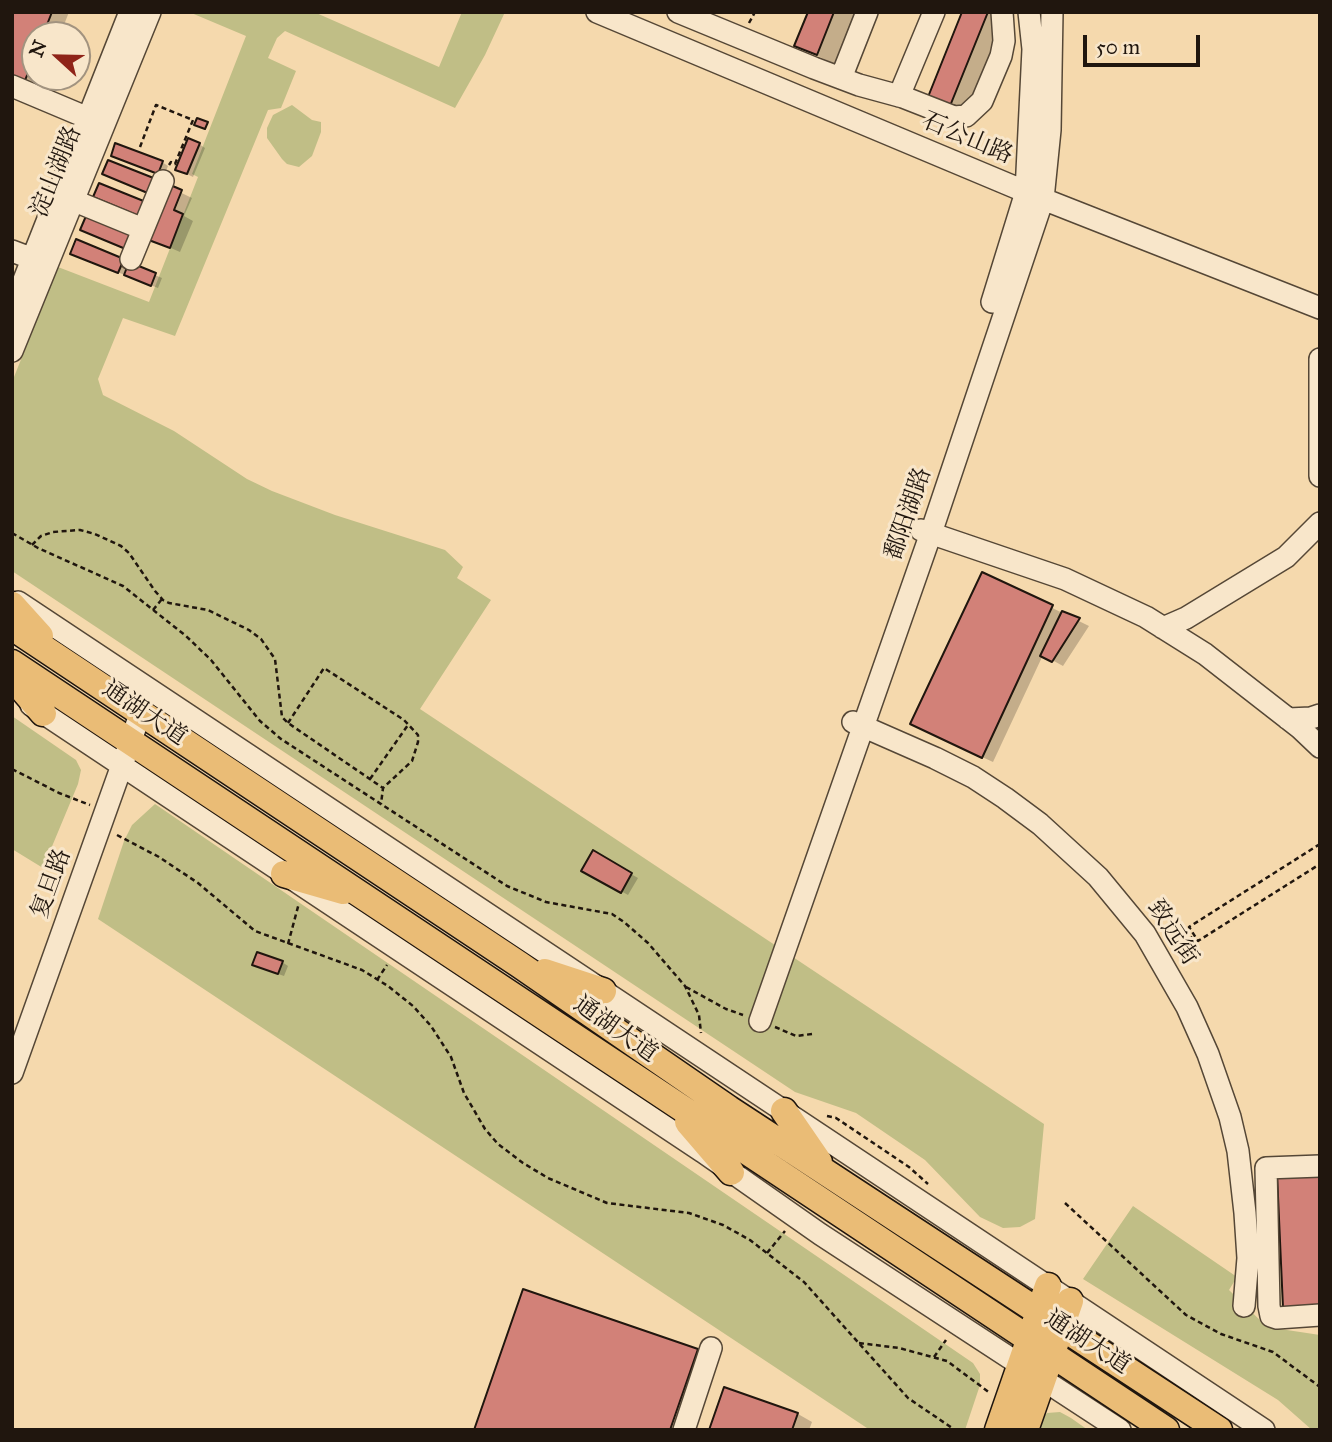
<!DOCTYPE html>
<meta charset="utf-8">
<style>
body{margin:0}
#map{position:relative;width:1332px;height:1442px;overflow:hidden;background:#f5d9ad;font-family:"IM FELL Great Primer",serif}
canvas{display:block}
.frame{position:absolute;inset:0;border:14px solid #20160e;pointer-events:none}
.north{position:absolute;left:21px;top:21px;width:70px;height:70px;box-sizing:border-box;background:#f8e6ca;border:2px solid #a2937f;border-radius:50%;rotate:292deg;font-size:19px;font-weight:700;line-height:28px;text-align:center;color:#20160e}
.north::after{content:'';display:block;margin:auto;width:24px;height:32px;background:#8f2418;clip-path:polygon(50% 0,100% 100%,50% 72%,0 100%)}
.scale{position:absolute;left:1083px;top:35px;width:117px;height:32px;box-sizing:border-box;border:4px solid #20160e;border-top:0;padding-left:9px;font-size:21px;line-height:24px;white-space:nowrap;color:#20160e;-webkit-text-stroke:5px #f8e6ca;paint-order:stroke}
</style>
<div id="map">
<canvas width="1332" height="1442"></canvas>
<div class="frame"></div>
<div class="north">N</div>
<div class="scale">50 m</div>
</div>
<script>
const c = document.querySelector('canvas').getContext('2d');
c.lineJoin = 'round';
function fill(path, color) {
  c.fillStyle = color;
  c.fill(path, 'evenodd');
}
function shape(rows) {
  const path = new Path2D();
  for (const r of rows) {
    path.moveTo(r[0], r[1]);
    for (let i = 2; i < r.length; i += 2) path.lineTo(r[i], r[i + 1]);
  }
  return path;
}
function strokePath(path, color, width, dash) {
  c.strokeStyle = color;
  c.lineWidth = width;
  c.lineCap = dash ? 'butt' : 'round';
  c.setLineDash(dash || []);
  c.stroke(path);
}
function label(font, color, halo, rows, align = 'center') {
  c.font = font + ' "IM FELL Great Primer","Noto Serif SC",serif';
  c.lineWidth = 6;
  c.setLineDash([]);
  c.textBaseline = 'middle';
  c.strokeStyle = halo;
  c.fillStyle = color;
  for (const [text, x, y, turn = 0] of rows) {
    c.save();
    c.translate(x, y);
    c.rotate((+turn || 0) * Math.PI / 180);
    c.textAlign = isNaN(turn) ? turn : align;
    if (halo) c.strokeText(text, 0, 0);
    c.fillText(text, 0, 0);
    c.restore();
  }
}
fill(shape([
 [189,12,314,12,439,67,462,12,505,12,485,55,455,108,285,31,277,38,268,58,296,71,281,108,268,110,175,336,123,318,98,379,103,395,174,431,247,479,272,491,335,515,445,550,463,567,457,578,491,600,420,709,1044,1124,1035,1219,1020,1227,1003,1228,980,1217,925,1160,856,1113,795,1092,12,571,12,382,58,267,149,302,198,177,192,174,246,36],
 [292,105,312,120,321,122,321,132,312,156,299,167,287,164,282,159,267,138,267,128,273,115],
 [12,716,76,760,81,770,78,784,43,868,12,849],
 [155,804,973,1363,980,1374,980,1385,965,1430,870,1430,98,919,124,841,132,825],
 [1133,1206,1237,1277,1229,1290,1267,1327,1320,1335,1320,1430,1312,1430,1278,1400,1083,1279],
 [1060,1412,1071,1418,1088,1430,1036,1430,1038,1423,1047,1413]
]), '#c0be86');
fill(shape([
 [12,12,69,12,60,35,35,35,35,77,43,77,38,90,12,80],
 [810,12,860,12,838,66,796,45],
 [986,12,1009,25,972,117,930,96],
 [199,144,205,148,193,177,183,172],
 [119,158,162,162,168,166,164,176],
 [169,187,192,198,184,216,193,221,180,252,148,238],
 [79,257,131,265,162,278,158,288],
 [983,574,1089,626,1063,666,1043,655,993,762,922,729],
 [594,853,638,878,628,895,584,870],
 [282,962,288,966,284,976,261,968],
 [524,1291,697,1351,711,1359,687,1430,476,1430],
 [725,1389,798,1414,812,1422,809,1430,711,1430]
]), '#0003');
const building = shape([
 [12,12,52,12,43,35,35,35,35,55,24,83,12,79,12,12],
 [808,12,834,12,817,55,794,46,808,12],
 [962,12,988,12,950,106,928,97,962,12],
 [197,118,208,122,205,129,194,125,197,118],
 [188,138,200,143,187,174,175,170,188,138],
 [115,143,163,161,158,174,111,156,115,143],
 [108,160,156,179,150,194,102,174,108,160],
 [99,183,146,202,141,217,93,197,99,183],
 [168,184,182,190,174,210,183,214,170,248,146,239,168,184],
 [86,216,133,235,128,250,80,230,86,216],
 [76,239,124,259,118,273,70,254,76,239],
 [129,262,156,273,151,286,124,275,129,262],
 [982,572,1053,605,982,758,910,724,982,572],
 [1062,611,1080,618,1052,662,1040,656,1062,611],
 [593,850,632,873,621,893,581,871,593,850],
 [257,952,283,961,278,974,252,965,257,952],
 [1320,1172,1320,1306,1283,1308,1277,1174,1320,1172],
 [523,1289,698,1349,670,1430,474,1430,523,1289],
 [724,1387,798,1413,792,1430,709,1430,724,1387]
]);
fill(building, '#d28178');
strokePath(building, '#20160e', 2);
const minor = shape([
 [597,12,1043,199,1320,308],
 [678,12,814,68,859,85,903,97,954,117,966,116,982,101,1001,56,1004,41,1002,12],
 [841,78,867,12],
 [12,86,88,118],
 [899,96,934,12],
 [60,195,143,229],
 [12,251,33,259],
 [131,259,163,181],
 [992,302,1026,192,1033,49,1029,12],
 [12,310,130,12],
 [12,351,150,12],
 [1320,359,1320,476],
 [921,530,1065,579,1146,617,1205,654,1300,728,1320,747],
 [18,602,1264,1430],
 [1163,628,1186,618,1286,557,1320,523],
 [31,705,703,1152,820,1234,1120,1430],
 [1288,719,1311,718,1320,715],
 [853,722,935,758,973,777,1005,798,1040,824,1098,877,1145,934,1187,1007,1208,1054,1230,1117,1238,1151,1245,1213,1248,1258,1244,1306],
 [760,1021,931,533,1043,199,1050,130,1052,12],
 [12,1073,141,712],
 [1320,1166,1266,1168,1269,1306,1271,1316,1277,1318,1320,1315],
 [684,1430,711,1348]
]);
const major = shape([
 [12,605,40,636],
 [12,627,520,965,729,1109,1219,1430],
 [12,663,1166,1430],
 [12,677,43,713],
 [284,874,343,891],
 [545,972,603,991],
 [784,1111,819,1162],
 [688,1122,731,1172],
 [998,1430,1048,1286],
 [1025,1430,1070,1301]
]);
strokePath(minor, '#554736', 24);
strokePath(major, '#20160e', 29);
strokePath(shape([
 [749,23,755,12],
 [140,147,156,105,193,120,175,164,171,162,169,165],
 [12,533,38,548,123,586,186,636,211,660,260,721,281,739,507,886,546,902,612,914,624,922,648,943,685,986,699,1015,701,1033],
 [32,545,41,536,53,532,80,530,95,534,121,546,129,553,155,591,163,600,169,603,208,610,249,630,261,639,275,659,282,717,288,723,383,788],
 [153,610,162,599],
 [288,723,324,668,404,720,418,735,418,742,412,761,383,788,381,804],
 [12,769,59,793,90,805],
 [370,779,408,725],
 [117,835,159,857,198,883,255,931,362,970,388,986,413,1006,431,1026,451,1057,464,1093,485,1129,498,1144,523,1163,548,1178,607,1203,689,1213,723,1225,750,1240,804,1282,908,1398,955,1430],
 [1320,844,1189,927,1198,941,1320,864],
 [288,944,299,903],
 [1174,949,1194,936],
 [377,980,387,965],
 [686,987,726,1009,743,1015],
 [775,1027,796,1036,812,1034],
 [827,1116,836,1118,909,1167,928,1184],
 [1065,1203,1186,1315,1221,1334,1273,1352,1320,1387],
 [767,1253,785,1231],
 [859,1343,899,1348,947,1361,990,1393],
 [934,1357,946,1340]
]), '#20160e', 2.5, [5, 3.5]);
strokePath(minor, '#f8e6ca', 21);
strokePath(major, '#eabc76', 26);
label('24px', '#20160e', '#f8e6ca', [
 ["石公山路",967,139,23],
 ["淀山湖路",57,172,-68],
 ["鄱阳湖路",909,514,-71],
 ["通湖大道",144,714,34],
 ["复旦路",52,884,-70],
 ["致远街",1172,933,57],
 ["通湖大道",615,1030,35],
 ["通湖大道",1087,1343,33]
]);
</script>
